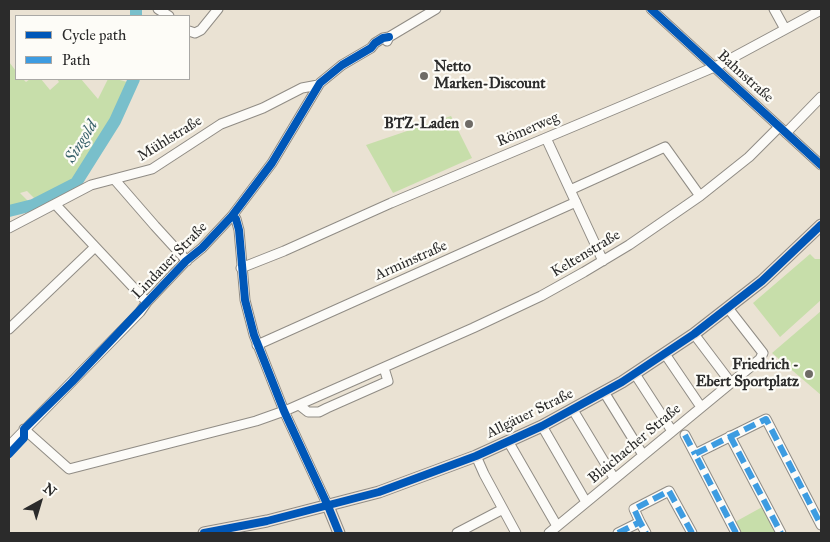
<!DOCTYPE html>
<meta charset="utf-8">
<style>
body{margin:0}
#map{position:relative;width:830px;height:542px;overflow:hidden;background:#eae2d3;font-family:"IM FELL Great Primer",serif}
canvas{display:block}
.frame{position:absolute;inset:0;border:10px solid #2b2b2b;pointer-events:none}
.legend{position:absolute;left:15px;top:15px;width:175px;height:65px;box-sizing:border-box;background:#fdfcf7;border:1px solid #a9a8a5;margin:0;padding:6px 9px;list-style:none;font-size:15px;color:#2b2b2b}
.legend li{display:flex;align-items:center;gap:10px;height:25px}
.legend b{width:25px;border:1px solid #a9a8a5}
.north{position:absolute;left:15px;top:477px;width:50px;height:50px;-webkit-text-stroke:4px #fdfcf7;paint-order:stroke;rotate:39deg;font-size:14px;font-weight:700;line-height:20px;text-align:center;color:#2b2b2b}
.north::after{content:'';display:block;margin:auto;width:18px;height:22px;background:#2b2b2b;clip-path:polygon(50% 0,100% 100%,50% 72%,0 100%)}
</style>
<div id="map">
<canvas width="830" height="542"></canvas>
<div class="frame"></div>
<ul class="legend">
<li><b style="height:6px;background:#0057b8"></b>Cycle path</li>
<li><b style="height:6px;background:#3d9ce1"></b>Path</li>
</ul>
<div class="north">N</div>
</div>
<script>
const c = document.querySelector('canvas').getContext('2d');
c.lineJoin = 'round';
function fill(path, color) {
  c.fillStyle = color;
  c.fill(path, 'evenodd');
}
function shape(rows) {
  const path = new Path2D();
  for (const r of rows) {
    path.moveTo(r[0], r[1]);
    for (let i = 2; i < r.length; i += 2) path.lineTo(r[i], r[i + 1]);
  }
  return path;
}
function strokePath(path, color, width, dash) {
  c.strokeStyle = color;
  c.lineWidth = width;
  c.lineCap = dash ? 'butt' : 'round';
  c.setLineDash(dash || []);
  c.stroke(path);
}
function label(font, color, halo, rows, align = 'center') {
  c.font = font + ' "IM FELL Great Primer",serif';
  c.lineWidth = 4.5;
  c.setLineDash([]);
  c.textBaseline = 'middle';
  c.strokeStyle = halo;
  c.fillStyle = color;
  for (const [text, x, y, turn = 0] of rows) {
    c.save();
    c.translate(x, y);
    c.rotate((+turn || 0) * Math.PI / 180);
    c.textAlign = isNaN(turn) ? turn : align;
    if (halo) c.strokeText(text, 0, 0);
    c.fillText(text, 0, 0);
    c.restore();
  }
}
fill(shape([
 [9,62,16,71,16,79,23,79,26,82,30,79,41,79,50,90,59,82,57,79,81,79,98,99,108,79,116,79,131,83,87,163,74,179,35,199,27,191,20,193,29,202,9,210],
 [451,116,472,158,393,193,366,145],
 [810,254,815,259,821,259,821,300,780,337,753,303],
 [821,311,821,395,772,353],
 [764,506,777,533,741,533,735,522]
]), '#c7deaa');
strokePath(shape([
 [136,9,136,16],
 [9,211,33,205,76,183,115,121,134,79]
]), '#79bfcb', 12);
const minor = shape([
 [158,9,169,16],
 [651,9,821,165],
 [774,9,785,29],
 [189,31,195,33,201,30,218,9],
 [387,41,389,37,436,9],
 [786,133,821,97],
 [546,138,603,261],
 [115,180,155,226,187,261],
 [570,190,665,147,700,196],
 [55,204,147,302],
 [232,216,236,219,239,230,245,300,254,335,284,411,328,506],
 [9,228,91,185,152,169,221,124,263,108,302,88,318,85],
 [241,268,284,251,391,203,691,77,719,65,821,10],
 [9,329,95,247],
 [694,334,731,383],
 [257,345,576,202],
 [665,354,701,407],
 [635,374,672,431],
 [604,392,643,455],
 [299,405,308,412,319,412,327,408,388,381,384,368],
 [573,410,614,478],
 [542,426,586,502],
 [24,429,69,469,256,421,287,410,473,328,541,296,584,272,629,245,700,196,749,157,779,127],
 [685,435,695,454],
 [730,436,781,533],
 [508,441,557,526],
 [9,446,140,312,147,302,186,261,202,248,232,216,272,163,320,83,342,65,371,48,375,43,383,38,389,37],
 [476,456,484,474,516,533],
 [640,522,634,509,669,491,692,533],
 [457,533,503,509],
 [549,533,760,359,763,353,728,308],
 [618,533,640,522,646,533],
 [736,533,695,454,766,419,821,525]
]);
const major = shape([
 [328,506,339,533],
 [204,533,267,521,379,492,476,456,542,426,622,382,694,334,762,281,821,225]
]);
strokePath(minor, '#908c85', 11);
strokePath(major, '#908c85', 13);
strokePath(minor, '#fcfbf8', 9);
strokePath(major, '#ede5dd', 11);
strokePath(shape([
 [685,435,695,454],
 [730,436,781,533],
 [640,522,634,509,669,491,692,533],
 [618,533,640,522,646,533],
 [736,533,695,454,766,419,821,525]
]), '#3d9ce1', 6, [12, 6]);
strokePath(shape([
 [651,9,821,165],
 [232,216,236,219,239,230,245,300,254,335,284,411,328,506,339,533],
 [9,454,24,438,24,429,72,382,186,261,202,248,232,216,272,163,320,83,342,65,371,48,375,43,383,38,389,37],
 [204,533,267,521,379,492,476,456,542,426,622,382,694,334,762,281,821,225]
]), '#0057b8', 8);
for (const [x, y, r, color] of [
 [424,76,5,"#6e6b66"],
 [469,124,5,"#6e6b66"],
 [809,374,5,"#6e6b66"]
]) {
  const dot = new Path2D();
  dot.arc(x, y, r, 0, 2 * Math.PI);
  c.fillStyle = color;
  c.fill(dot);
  strokePath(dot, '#fdfcf7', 2);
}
label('bold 15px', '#2b2b2b', '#fdfcf7', [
 ["Netto",434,67,"left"],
 ["Marken-Discount",434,84,"left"],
 ["BTZ-Laden",459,124],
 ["Friedrich -",799,365],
 ["Ebert Sportplatz",799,382]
], 'right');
label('15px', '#2b2b2b', '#fdfcf7', [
 ["Bahnstraße",745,77,42],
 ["Römerweg",528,130,-23],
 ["Mühlstraße",170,139,-32],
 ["Keltenstraße",586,254,-31],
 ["Lindauer Straße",170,261,-46],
 ["Arminstraße",411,261,-24],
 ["Allgäuer Straße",530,414,-26],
 ["Blaichacher Straße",635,444,-40]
]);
label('italic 16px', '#376069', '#fdfcf7', [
 ["Singold",82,142,-58]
]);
</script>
